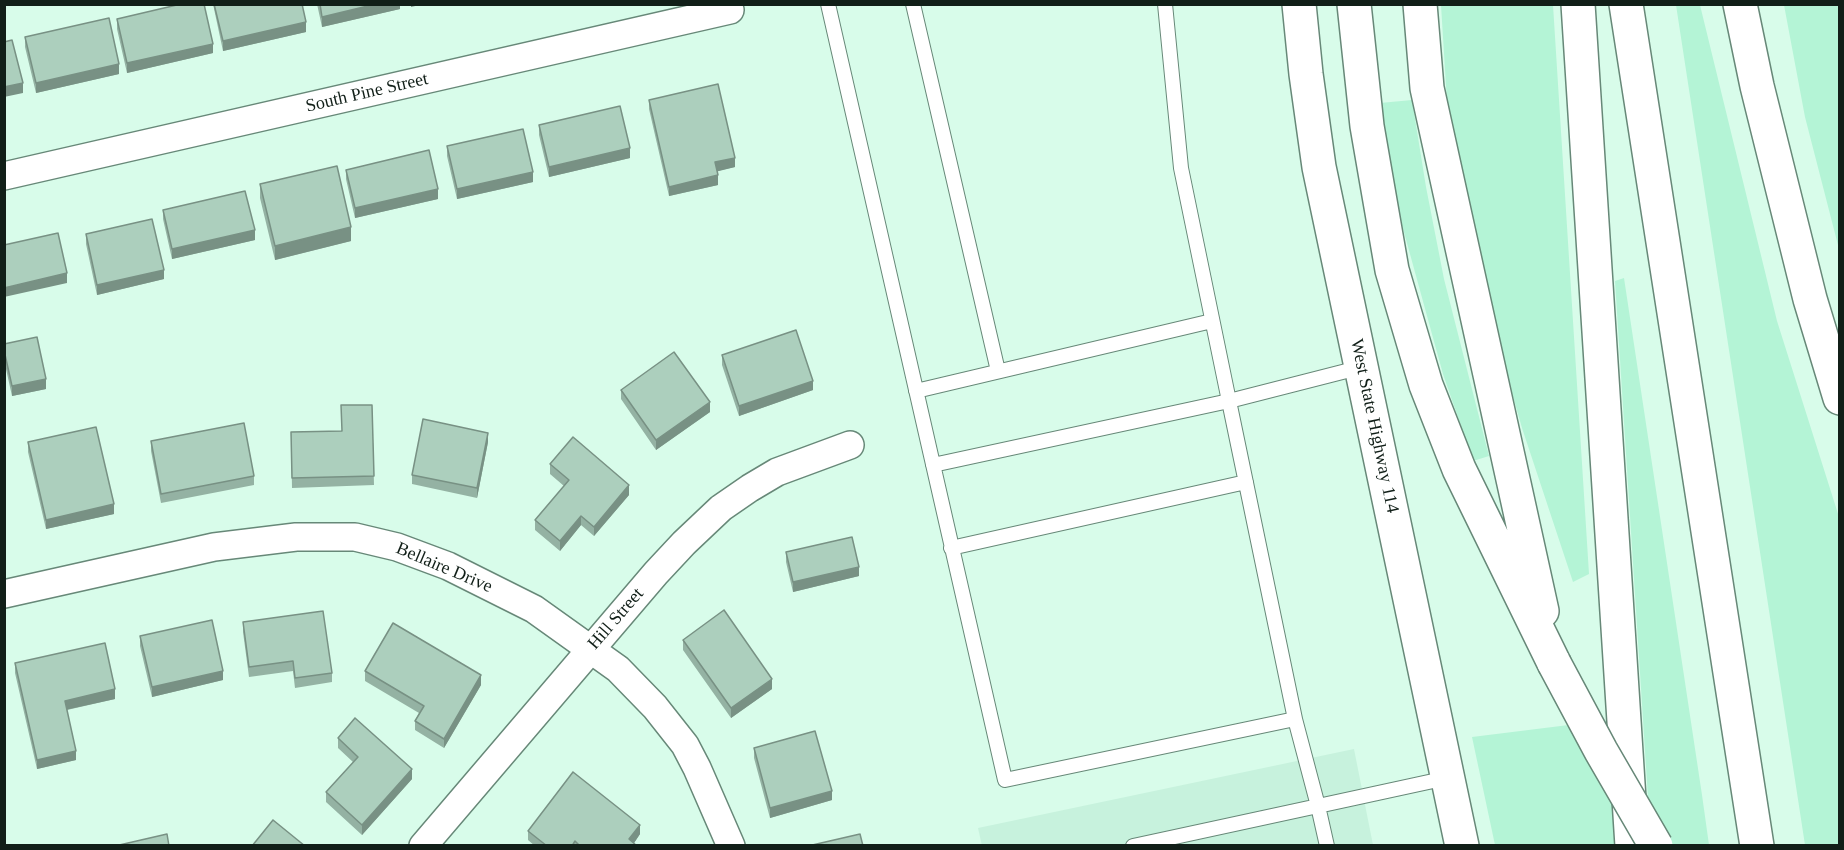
<!DOCTYPE html>
<style>
body{margin:0}
#map{position:relative;width:1844px;height:850px;overflow:hidden;background:#d8fcea;font-family:Georgia,serif}
canvas{display:block}
.frame{position:absolute;inset:0;border:6px solid #111f18;pointer-events:none}
</style>
<div id="map">
<canvas width="1844" height="850"></canvas>
<div class="frame"></div>
</div>
<script>
const c = document.querySelector('canvas').getContext('2d');
c.lineJoin = 'round';
function fill(path, color) {
  c.fillStyle = color;
  c.fill(path, 'evenodd');
}
function shape(rows) {
  const path = new Path2D();
  for (const r of rows) {
    path.moveTo(r[0], r[1]);
    for (let i = 2; i < r.length; i += 2) path.lineTo(r[i], r[i + 1]);
  }
  return path;
}
function strokePath(path, color, width, dash) {
  c.strokeStyle = color;
  c.lineWidth = width;
  c.lineCap = dash ? 'butt' : 'round';
  c.setLineDash(dash || []);
  c.stroke(path);
}
function label(font, color, halo, rows, align = 'center') {
  c.font = font + ' Georgia,serif';
  c.lineWidth = 4.5;
  c.setLineDash([]);
  c.textBaseline = 'middle';
  c.strokeStyle = halo;
  c.fillStyle = color;
  for (const [text, x, y, turn = 0] of rows) {
    c.save();
    c.translate(x, y);
    c.rotate((+turn || 0) * Math.PI / 180);
    c.textAlign = isNaN(turn) ? turn : align;
    if (halo) c.strokeText(text, 0, 0);
    c.fillText(text, 0, 0);
    c.restore();
  }
}
fill(shape([
 [1354,749,1373,845,982,846,978,828]
]), '#c7f2dd');
fill(shape([
 [1441,5,1553,5,1589,574,1573,582,1522,428,1480,281,1447,102],
 [1676,5,1700,5,1777,321,1839,517,1839,845,1805,845],
 [1784,5,1839,5,1839,249,1805,117],
 [1412,100,1426,187,1444,279,1489,456,1473,461,1443,374,1391,185,1380,103],
 [1624,278,1702,795,1709,845,1651,845,1615,281],
 [1609,720,1616,845,1495,845,1472,737]
]), '#b4f4d6');
const lane = shape([
 [828,4,1005,780,1295,719,1229,401,933,465],
 [913,4,998,371],
 [1165,4,1181,168,1229,401,1362,367],
 [916,391,1212,321],
 [951,548,1246,482],
 [1133,846,1318,806,1295,719],
 [1327,846,1318,806,1447,778]
]);
const street = shape([
 [4,176,730,10],
 [4,594,214,547,296,537,355,537,397,547,448,566,534,609,618,669,655,707,685,745,697,768,731,846],
 [423,846,656,573,684,543,721,508,750,488,777,472,850,445]
]);
const secondary = shape([
 [1299,4,1306,74,1319,167,1462,846]
]);
const highway = shape([
 [1354,4,1367,126,1392,270,1426,385,1459,469,1554,663],
 [1420,4,1427,88,1542,611],
 [1578,4,1632,846],
 [1626,4,1757,846],
 [1740,4,1757,86,1810,299,1840,398]
]);
strokePath(lane, '#678878', 16);
strokePath(street, '#678878', 30);
strokePath(secondary, '#678878', 36);
strokePath(highway, '#678878', 36);
strokePath(lane, '#fff', 14);
strokePath(street, '#fff', 27);
strokePath(secondary, '#fff', 33);
strokePath(highway, '#fff', 33);
const highwayBridge = shape([
 [1554,663,1601,751,1656,846]
]);
strokePath(highwayBridge, '#678878', 36, []);
strokePath(highwayBridge, '#fff', 33);
fill(shape([
 [213,4,302,4,306,32,223,51],
 [317,4,400,4,400,9,322,27],
 [117,19,213,53,127,73,117,29],
 [25,37,119,74,36,93,25,47],
 [649,100,735,167,717,171,718,185,669,196,649,109],
 [539,125,630,158,549,177,539,135],
 [447,146,533,182,457,199,447,156],
 [346,170,438,199,355,218,346,179],
 [260,184,351,241,275,260,260,198],
 [163,210,255,240,172,259,163,219],
 [86,234,164,279,97,295,86,244],
 [4,344,46,389,12,396,4,360],
 [722,355,813,390,739,416,722,365],
 [621,390,710,412,656,450,621,399],
 [372,405,374,485,292,488,291,432,341,431],
 [151,441,254,476,254,485,161,503,151,451],
 [28,442,114,514,46,529,28,452],
 [488,442,477,498,412,484,412,475],
 [550,464,629,495,594,536,581,525,560,551,535,530,535,520,564,486,550,474],
 [786,552,859,576,793,592,786,562],
 [243,622,332,673,332,682,295,688,293,671,249,677,243,632],
 [140,636,223,680,152,697,140,646],
 [683,640,772,689,731,718,683,650],
 [15,663,115,699,67,710,76,760,37,769,15,673],
 [365,671,481,685,444,748,415,730,415,721,419,713,365,681],
 [338,738,412,779,362,835,326,802,326,792,353,762,338,748],
 [754,748,832,800,770,818,754,758],
 [528,831,640,834,634,843,637,846,535,846,528,840]
]), '#94b2a3');
fill(shape([
 [376,4,400,4,400,9,322,27,322,17],
 [411,4,424,4,411,7],
 [306,22,306,32,223,51,223,41],
 [213,44,213,53,127,73,127,63],
 [119,64,119,74,36,93,36,83],
 [23,83,23,93,4,97,4,87],
 [630,148,630,158,549,177,549,167],
 [735,158,735,167,715,172,715,162],
 [533,172,533,182,457,199,457,189],
 [718,175,718,185,669,196,669,187],
 [438,189,438,199,355,218,355,208],
 [351,227,351,241,275,260,275,246],
 [255,230,255,240,172,259,172,249],
 [164,270,164,279,97,295,97,285],
 [67,273,67,283,4,297,4,288],
 [46,379,46,389,12,396,12,386],
 [813,381,813,390,739,416,739,406],
 [710,402,710,412,656,450,656,440],
 [488,433,488,442,477,498,477,488],
 [629,485,629,495,594,536,594,527],
 [114,504,114,514,46,529,46,520],
 [581,516,581,525,560,551,560,541],
 [859,567,859,576,793,592,793,582],
 [223,671,223,680,152,697,152,687],
 [481,675,481,685,444,748,444,739],
 [772,679,772,689,731,718,731,708],
 [115,689,115,699,65,710,65,701],
 [76,751,76,760,37,769,37,760],
 [412,769,412,779,362,835,362,825],
 [832,791,832,800,770,818,770,808],
 [640,825,640,834,632,846,629,839]
]), '#789184');
const building = shape([
 [181,4,204,4,213,44,127,63,117,19,181,4],
 [214,4,302,4,306,22,223,41,214,4],
 [320,4,376,4,322,17,320,4],
 [109,18,119,64,36,83,25,37,109,18],
 [12,40,23,83,4,87,4,42,12,40],
 [718,84,735,158,715,162,718,175,669,187,649,100,718,84],
 [620,106,630,148,549,167,539,125,620,106],
 [523,129,533,172,457,189,447,146,523,129],
 [429,150,438,189,355,208,346,170,429,150],
 [337,166,351,227,275,246,260,184,337,166],
 [245,191,255,230,172,249,163,210,245,191],
 [152,219,164,270,97,285,86,234,152,219],
 [58,233,67,273,4,288,4,245,58,233],
 [796,330,813,381,739,406,722,355,796,330],
 [37,337,46,379,12,386,4,350,4,344,37,337],
 [674,352,710,402,656,440,621,390,674,352],
 [341,405,372,405,374,476,292,478,291,432,342,431,341,405],
 [423,419,488,433,477,488,412,475,423,419],
 [244,423,254,476,161,494,151,441,244,423],
 [96,427,114,504,46,520,28,442,96,427],
 [573,437,629,485,594,527,581,516,560,541,535,520,569,480,550,464,573,437],
 [852,537,859,567,793,582,786,552,852,537],
 [724,610,772,679,731,708,683,640,724,610],
 [323,611,332,673,295,678,293,661,249,667,243,622,323,611],
 [212,620,223,671,152,687,140,636,212,620],
 [393,623,481,675,444,739,415,721,424,706,365,671,393,623],
 [105,643,115,689,65,701,76,751,37,760,15,663,105,643],
 [355,718,412,769,362,825,326,792,358,757,338,738,355,718],
 [815,731,832,791,770,808,754,748,815,731],
 [573,772,640,825,629,839,637,846,580,846,575,841,572,846,547,846,528,831,573,772],
 [273,820,305,846,252,846,273,820],
 [167,834,169,846,115,846,167,834],
 [860,834,863,846,808,846,860,834]
]);
fill(building, '#accfbd');
strokePath(building, '#789184', 1.5);
label('18px', '#111f18', '#fff', [
 ["South Pine Street",367,93,-13],
 ["West State Highway 114",1374,426,78],
 ["Bellaire Drive",444,568,23],
 ["Hill Street",616,619,-49]
]);
</script>
